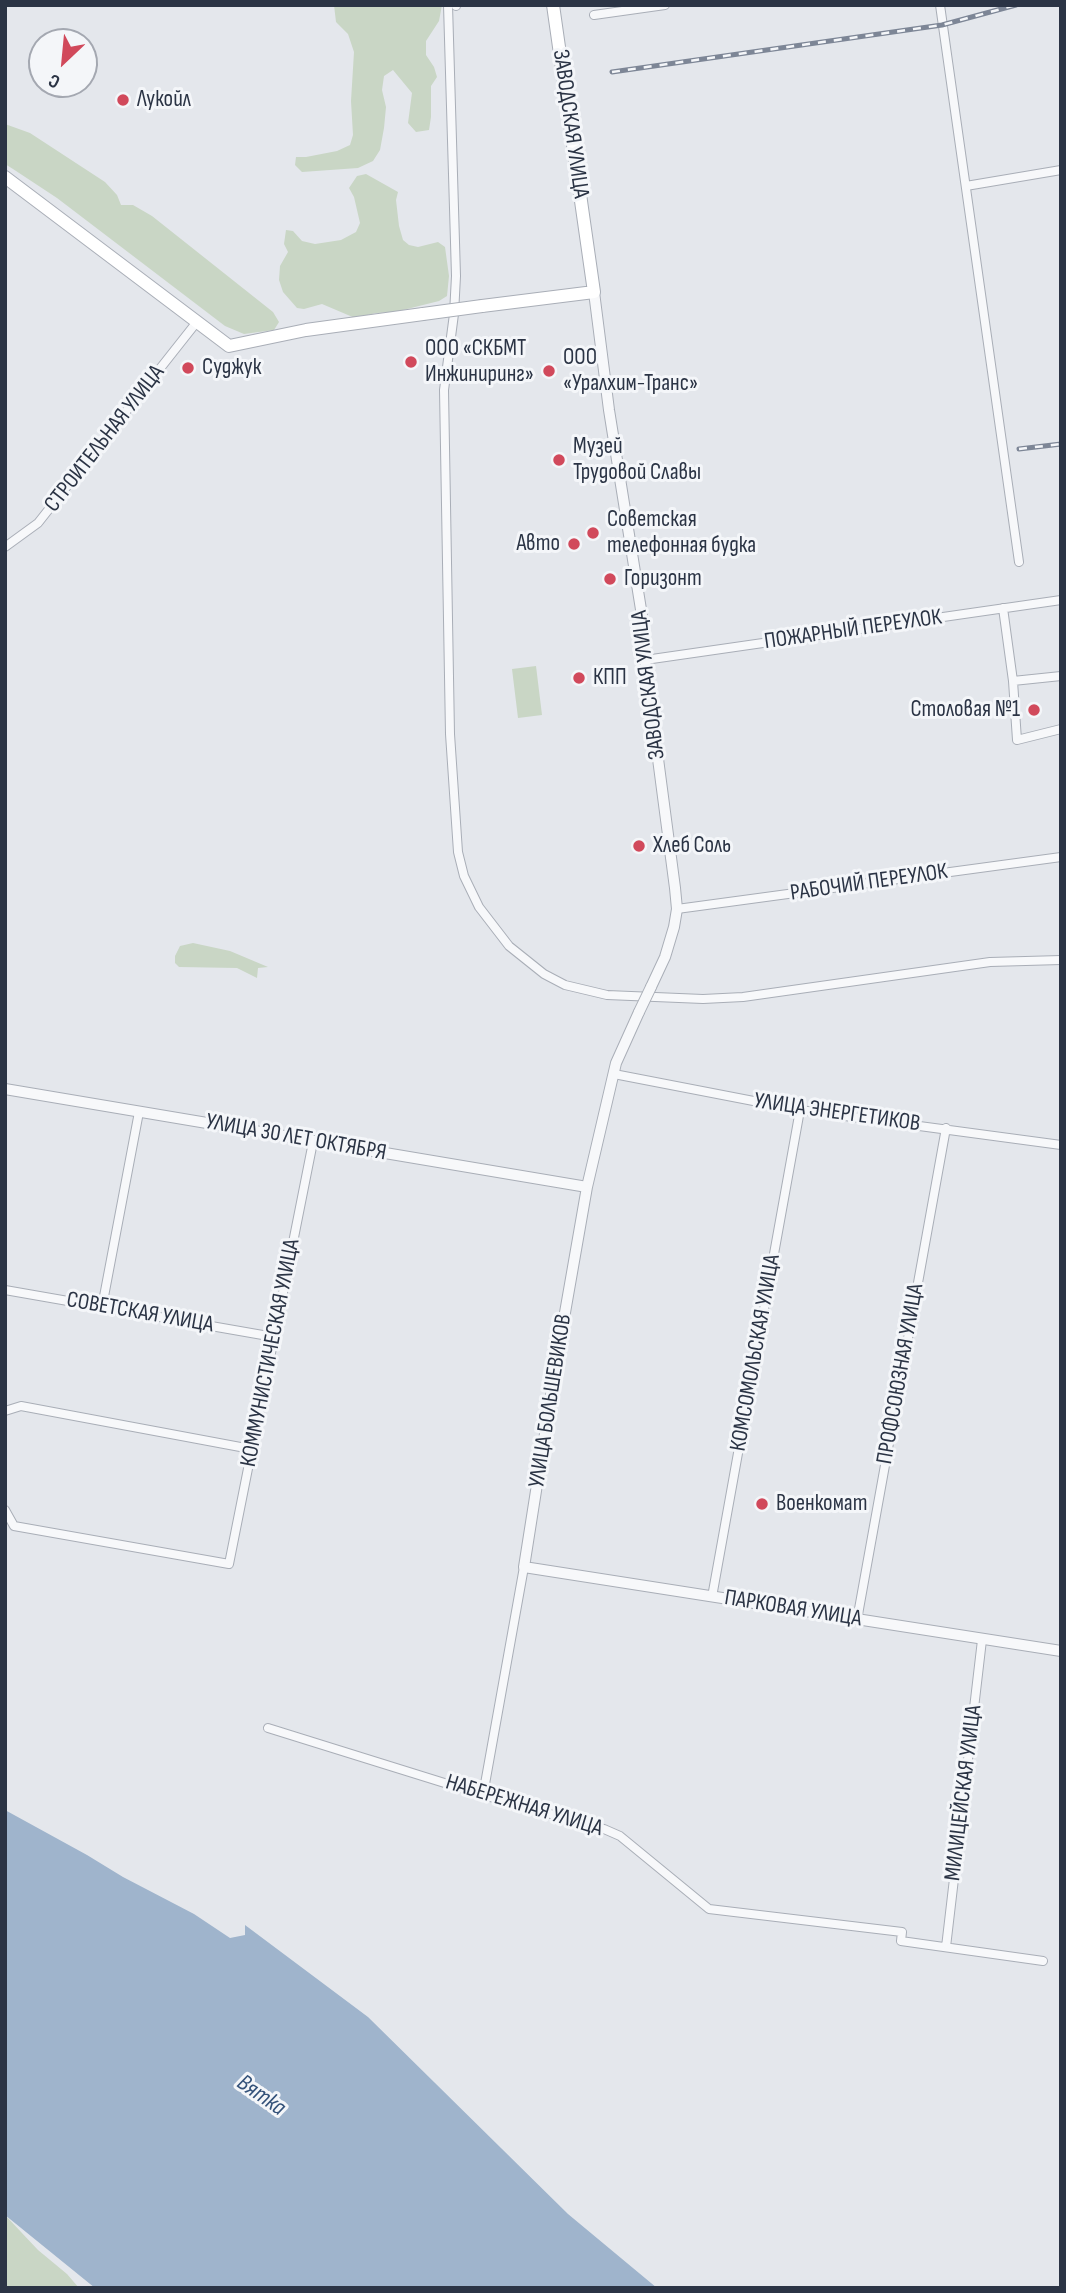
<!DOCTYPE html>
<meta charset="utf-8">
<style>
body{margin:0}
#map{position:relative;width:1066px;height:2293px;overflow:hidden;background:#e4e7ec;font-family:"Sofia Sans Condensed",sans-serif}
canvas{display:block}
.frame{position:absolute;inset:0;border:7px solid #2b3445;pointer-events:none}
.north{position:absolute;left:28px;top:28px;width:70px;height:70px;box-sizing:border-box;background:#f4f6f9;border:2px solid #a4a8b1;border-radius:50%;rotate:206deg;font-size:19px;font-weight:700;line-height:28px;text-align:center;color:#2b3445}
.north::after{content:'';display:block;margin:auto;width:24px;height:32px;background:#d1495b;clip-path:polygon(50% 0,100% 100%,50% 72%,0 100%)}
</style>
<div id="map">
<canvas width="1066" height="2293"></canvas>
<div class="frame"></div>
<div class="north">С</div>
</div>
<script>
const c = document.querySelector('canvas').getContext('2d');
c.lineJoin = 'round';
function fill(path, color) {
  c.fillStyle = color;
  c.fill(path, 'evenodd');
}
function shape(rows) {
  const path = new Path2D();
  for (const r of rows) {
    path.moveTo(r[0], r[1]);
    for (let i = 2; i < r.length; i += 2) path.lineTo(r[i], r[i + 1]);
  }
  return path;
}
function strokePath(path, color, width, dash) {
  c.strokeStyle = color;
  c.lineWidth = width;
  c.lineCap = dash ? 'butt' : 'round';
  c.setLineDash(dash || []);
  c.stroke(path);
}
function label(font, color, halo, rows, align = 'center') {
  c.font = font + ' "Sofia Sans Condensed",sans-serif';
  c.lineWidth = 6;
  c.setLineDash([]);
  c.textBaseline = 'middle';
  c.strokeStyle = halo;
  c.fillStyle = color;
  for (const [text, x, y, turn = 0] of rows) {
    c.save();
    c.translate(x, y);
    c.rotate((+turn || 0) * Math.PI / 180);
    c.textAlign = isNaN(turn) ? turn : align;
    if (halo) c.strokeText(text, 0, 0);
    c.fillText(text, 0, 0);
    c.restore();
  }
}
fill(shape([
 [334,5,442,5,439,21,426,41,426,55,434,67,437,77,431,86,431,117,429,130,416,132,408,123,412,93,393,70,384,76,382,90,386,107,384,128,380,150,373,161,358,168,302,172,295,165,296,157,306,157,337,151,350,145,353,135,351,101,354,52,348,34,336,22],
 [5,124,30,133,105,182,117,195,121,205,133,205,152,216,273,312,279,322,274,330,244,334,225,326,57,198,13,169,5,164],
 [366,174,398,192,396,200,399,226,403,240,409,245,418,247,438,242,445,247,449,276,447,296,439,301,395,312,376,313,355,318,322,304,304,309,297,308,283,292,279,280,280,266,288,252,284,244,286,230,293,231,302,241,315,244,341,240,356,232,360,223,354,197,349,188,357,176],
 [536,666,542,715,518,718,512,669],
 [193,943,230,951,268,967,258,968,257,978,237,968,179,967,175,963,175,956,180,946],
 [5,2215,38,2250,67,2274,79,2288,5,2288]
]), '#c9d6c5');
fill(shape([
 [5,1810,87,1855,123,1877,194,1914,230,1938,245,1935,245,1925,368,2017,568,2214,657,2288,95,2288,5,2215]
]), '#9fb4cc');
const minor = shape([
 [448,5,456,276,454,314,444,390,450,734,458,852,464,876,479,907,509,946,544,974,565,985,607,995,703,999,743,997,990,962,1061,960],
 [456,5,456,6],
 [940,5,1019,562],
 [594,15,665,5],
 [966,186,1061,170],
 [5,547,38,523,196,323],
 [1003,608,1013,681,1017,740,1061,729],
 [645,660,1061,600],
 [1013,681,1061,676],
 [677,909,1061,857],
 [614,1074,800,1110,1061,1145],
 [5,1290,274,1337],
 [102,1307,139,1112],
 [5,1411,21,1406,251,1449],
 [5,1510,14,1526,229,1564,313,1142],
 [712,1597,800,1110],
 [857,1620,946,1128],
 [268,1728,483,1795,604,1829,620,1836,709,1909,902,1932,901,1941,1043,1961],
 [483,1795,524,1567],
 [946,1947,982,1640]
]);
const tertiary = shape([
 [594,292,609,410,643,622,645,660,675,888,677,909,674,927,665,957,651,987],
 [639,1012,616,1063,587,1187,556,1364,524,1567,1061,1651],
 [5,1089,587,1187]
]);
const secondary = shape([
 [5,177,229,346,306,330,423,314],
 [482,306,594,292,553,5]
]);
strokePath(minor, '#a9aeb7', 10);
strokePath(tertiary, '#a9aeb7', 12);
strokePath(secondary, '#a9aeb7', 14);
strokePath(minor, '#f7f8fa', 8);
strokePath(tertiary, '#f7f8fa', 10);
strokePath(secondary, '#fff', 12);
const rail = shape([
 [612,72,942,25,1016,5],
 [1019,449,1061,444]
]);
strokePath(rail, '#7d8696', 5);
strokePath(rail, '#f4f6f9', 2.5, [8]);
const tertiaryBridge = shape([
 [639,1012,651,987]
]);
const secondaryBridge = shape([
 [423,314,482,306]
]);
strokePath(tertiaryBridge, '#a9aeb7', 12, []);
strokePath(secondaryBridge, '#a9aeb7', 14, []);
strokePath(tertiaryBridge, '#f7f8fa', 10);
strokePath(secondaryBridge, '#fff', 12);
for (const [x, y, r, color] of [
 [123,100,7,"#d1495b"],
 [411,362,7,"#d1495b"],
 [188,368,7,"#d1495b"],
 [549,371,7,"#d1495b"],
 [559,460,7,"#d1495b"],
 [593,533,7,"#d1495b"],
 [574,544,7,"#d1495b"],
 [610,579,7,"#d1495b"],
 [579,678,7,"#d1495b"],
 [1034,710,7,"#d1495b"],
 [639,846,7,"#d1495b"],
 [762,1504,7,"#d1495b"]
]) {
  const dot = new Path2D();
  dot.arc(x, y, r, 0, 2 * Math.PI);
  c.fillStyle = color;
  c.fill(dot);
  strokePath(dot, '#f4f6f9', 2.5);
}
label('23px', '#2b3445', '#f4f6f9', [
 ["Лукойл",137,100],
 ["ООО «СКБМТ",425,349],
 ["Инжиниринг»",425,375],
 ["ООО",563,358],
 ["«Уралхим-Транс»",563,384],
 ["Суджук",202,368],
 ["Музей",573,447],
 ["Трудовой Славы",573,473],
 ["Советская",607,520],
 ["телефонная будка",607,546],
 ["Авто",560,544,"right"],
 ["Горизонт",624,579],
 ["КПП",593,678],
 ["Столовая №1",1020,710,"right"],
 ["Хлеб Соль",653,846],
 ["Военкомат",776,1504]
], 'left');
label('23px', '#2b3445', '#f4f6f9', [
 ["ЗАВОДСКАЯ УЛИЦА",570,124,82],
 ["СТРОИТЕЛЬНАЯ УЛИЦА",105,439,-52],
 ["ПОЖАРНЫЙ ПЕРЕУЛОК",853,630,-8],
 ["ЗАВОДСКАЯ УЛИЦА",649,685,-97],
 ["РАБОЧИЙ ПЕРЕУЛОК",869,883,-8],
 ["УЛИЦА ЭНЕРГЕТИКОВ",837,1113,8],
 ["УЛИЦА 30 ЛЕТ ОКТЯБРЯ",296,1138,10],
 ["СОВЕТСКАЯ УЛИЦА",140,1313,10],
 ["КОММУНИСТИЧЕСКАЯ УЛИЦА",271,1353,-79],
 ["КОМСОМОЛЬСКАЯ УЛИЦА",756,1353,-80],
 ["ПРОФСОЮЗНАЯ УЛИЦА",901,1374,-80],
 ["УЛИЦА БОЛЬШЕВИКОВ",551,1401,-81],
 ["ПАРКОВАЯ УЛИЦА",793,1609,9],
 ["МИЛИЦЕЙСКАЯ УЛИЦА",964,1793,-83],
 ["НАБЕРЕЖНАЯ УЛИЦА",524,1806,17]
]);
label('italic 24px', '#34527a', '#f4f6f9', [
 ["Вятка",261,2096,35]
]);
</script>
